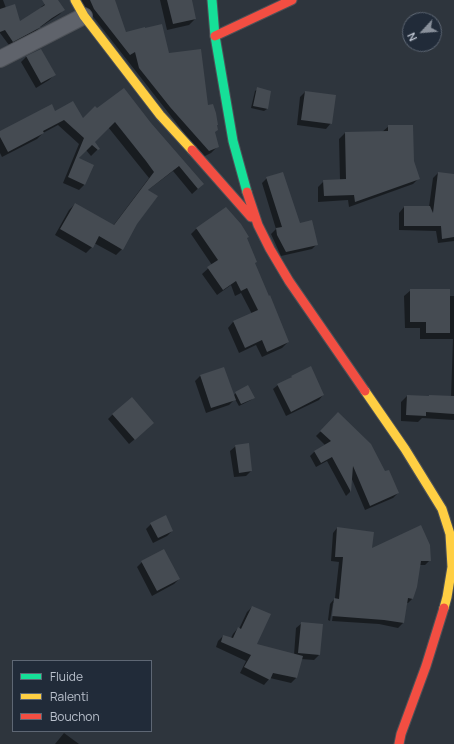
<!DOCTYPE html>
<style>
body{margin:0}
#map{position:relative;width:454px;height:744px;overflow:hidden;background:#2e353d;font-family:Manrope,sans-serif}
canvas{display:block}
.legend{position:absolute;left:12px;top:660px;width:140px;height:72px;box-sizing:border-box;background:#212b39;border:1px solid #5e6774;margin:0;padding:5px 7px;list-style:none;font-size:12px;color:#bac1cd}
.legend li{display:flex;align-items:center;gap:8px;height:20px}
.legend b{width:20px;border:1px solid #5e6774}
.north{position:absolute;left:402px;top:12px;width:40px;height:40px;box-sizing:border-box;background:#212b39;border:1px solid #5e6774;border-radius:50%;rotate:244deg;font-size:11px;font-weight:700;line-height:16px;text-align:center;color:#bac1cd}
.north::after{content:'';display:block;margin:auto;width:14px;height:18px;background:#89909b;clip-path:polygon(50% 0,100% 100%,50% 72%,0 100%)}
</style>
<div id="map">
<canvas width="454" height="744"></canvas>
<ul class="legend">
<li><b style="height:5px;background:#16e098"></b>Fluide</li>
<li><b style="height:5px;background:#ffcf43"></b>Ralenti</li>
<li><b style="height:5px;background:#f24e42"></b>Bouchon</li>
</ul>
<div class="north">N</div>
</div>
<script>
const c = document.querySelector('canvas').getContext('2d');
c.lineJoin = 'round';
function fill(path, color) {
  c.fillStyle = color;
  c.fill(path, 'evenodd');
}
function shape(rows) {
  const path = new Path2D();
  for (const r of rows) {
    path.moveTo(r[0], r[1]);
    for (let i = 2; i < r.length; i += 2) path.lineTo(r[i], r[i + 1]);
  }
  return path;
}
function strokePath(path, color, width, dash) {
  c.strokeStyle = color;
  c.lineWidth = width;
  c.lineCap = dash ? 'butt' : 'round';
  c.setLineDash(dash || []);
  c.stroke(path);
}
fill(shape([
 [0,0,3,0,6,8,20,22,42,8,41,7,45,4,51,0,57,0,63,10,60,14,39,28,36,31,9,45,0,33],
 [80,0,114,0,126,34,168,54,207,106,218,146,211,153,203,157],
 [160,0,191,0,195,19,189,25,167,30],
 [41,50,55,74,49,80,36,88,21,62,26,57],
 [258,89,267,109,264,111,251,108,255,91],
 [305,92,331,123,326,129,297,125,300,97],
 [97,109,150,124,203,184,192,194,173,171,148,190,136,224,122,249,116,255,94,243,92,247,86,253,55,235,69,210,75,204,113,226,149,178,108,127,94,141,98,149,91,156,86,150,78,159,85,184,79,190,63,183,79,144,58,125,43,133,37,139,2,157,0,153,0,132,55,112,83,120],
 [389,126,413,161,419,178,413,184,349,207,348,200,318,202,318,187,324,181,340,180,339,139,345,133,382,132],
 [438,173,454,175,454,241,438,243,436,231,399,230,399,213,404,207,429,207,433,178],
 [267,178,299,224,317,244,312,249,281,256,271,234,276,229,262,183],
 [196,229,246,238,254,264,288,342,282,348,262,357,256,345,239,353,228,328,233,322,252,314,241,293,235,296,231,285,217,295,202,274,212,265,191,234],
 [411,290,449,296,454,296,454,420,422,418,418,422,401,421,401,402,407,396,451,397,453,339,420,339,420,328,405,328,404,296],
 [223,368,233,396,236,393,253,398,251,400,239,406,235,399,229,405,206,413,195,381,200,376],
 [292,377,323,395,319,400,286,416,273,389,278,385,289,379],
 [113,414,148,428,129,444,108,419],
 [338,414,385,472,398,493,393,498,365,510,351,477,350,492,346,496,327,461,316,467,310,456,315,451,325,445,316,436],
 [236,446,251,471,246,476,234,477,230,451],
 [151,524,172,531,167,536,153,543,146,529],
 [337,528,370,550,430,560,425,565,420,565,413,598,408,603,407,603,403,623,398,628,379,624,332,621,335,603,333,603,330,621,328,620,330,604,335,598,339,562,331,561,333,533],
 [142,562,179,579,174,584,152,596,137,567],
 [252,607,256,645,294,655,296,628,302,623,319,655,314,660,301,659,296,678,291,683,270,678,264,685,240,673,246,661,216,647,218,641,223,636,231,638,233,634,238,628,239,629,247,612],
 [64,733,79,744,55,744]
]), '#0007');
fill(shape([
 [42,0,58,0,65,10,52,18,40,27,41,27,13,42,5,30,0,32,0,9,15,4,20,21,45,5],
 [90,0,115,0,126,32,145,27,145,28,162,24,169,53,201,49,208,105,213,104,216,113,218,125,217,125,218,130,215,132,219,147,209,151,170,107,139,68,135,52,130,55,94,9],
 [167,0,192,0,196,19,173,24],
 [41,49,56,75,41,83,26,56],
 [257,87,271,91,268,109,253,106],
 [124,88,151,123,204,184,198,189,179,166,148,190,158,196,137,224,123,250,99,236,93,248,60,229,75,203,114,225,154,172,146,161,115,122,95,142,100,149,98,150,92,145,79,158,94,165,85,185,68,177,84,138,64,120,43,131,44,133,8,152,0,137,0,131,52,104,55,111,73,101,83,118,95,106,97,108],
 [305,91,336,95,332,124,301,120],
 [388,125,413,125,414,161,420,179,355,202,354,195,324,196,323,180,346,179,345,132,388,131],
 [283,172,300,223,312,220,318,245,286,252,277,235,276,228,282,227,266,177],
 [438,172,454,174,454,237,442,239,441,226,404,226,404,206,430,206,433,213],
 [226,207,241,224,249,237,247,238,257,262,255,263,269,296,270,295,289,342,267,352,262,340,245,348,233,321,258,310,247,288,241,291,236,281,223,290,207,267,218,260,196,228],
 [410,289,450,289,450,333,426,333,426,322,410,322],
 [311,366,324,395,291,412,277,384,292,377,291,376],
 [224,367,236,400,211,408,200,375],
 [248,385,255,398,241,404,235,392],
 [407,395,429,396,429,395,454,396,454,414,426,412,426,416,406,415],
 [132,397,154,423,135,440,112,414],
 [338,412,371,444,385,471,389,470,399,493,370,506,353,466,351,492,332,457,321,463,314,451,331,441,320,431],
 [249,443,252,471,239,473,235,445],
 [166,515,173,531,158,538,150,523],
 [421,525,430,545,431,561,421,561,417,587,413,599,408,598,404,623,384,620,332,616,334,598,339,599,343,557,335,557,337,527,374,532,372,548],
 [164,549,180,579,157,591,141,561],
 [252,606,271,614,257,644,303,656,297,678,273,673,270,680,244,667,251,655,221,642,223,635,233,638,238,627,241,629],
 [301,622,323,624,320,655,298,653]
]), '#454b52');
const street = shape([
 [0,59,84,16]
]);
const fast = shape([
 [212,0,215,36,233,141,247,192]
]);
const slow = shape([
 [75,0,84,16,160,115,192,150],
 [365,391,405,449,442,509,450,534,452,567,447,597,444,608]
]);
const jam = shape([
 [215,36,292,0],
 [192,150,251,217],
 [247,192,258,225,270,249,289,281,365,391],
 [399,744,401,734,426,666,444,608]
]);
strokePath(street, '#4d5157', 18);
strokePath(fast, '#4d5157', 11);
strokePath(slow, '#4d5157', 11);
strokePath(jam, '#4d5157', 11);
strokePath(street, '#5f636b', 16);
strokePath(fast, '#16e098', 9);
strokePath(slow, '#ffcf43', 9);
strokePath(jam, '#f24e42', 9);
</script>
